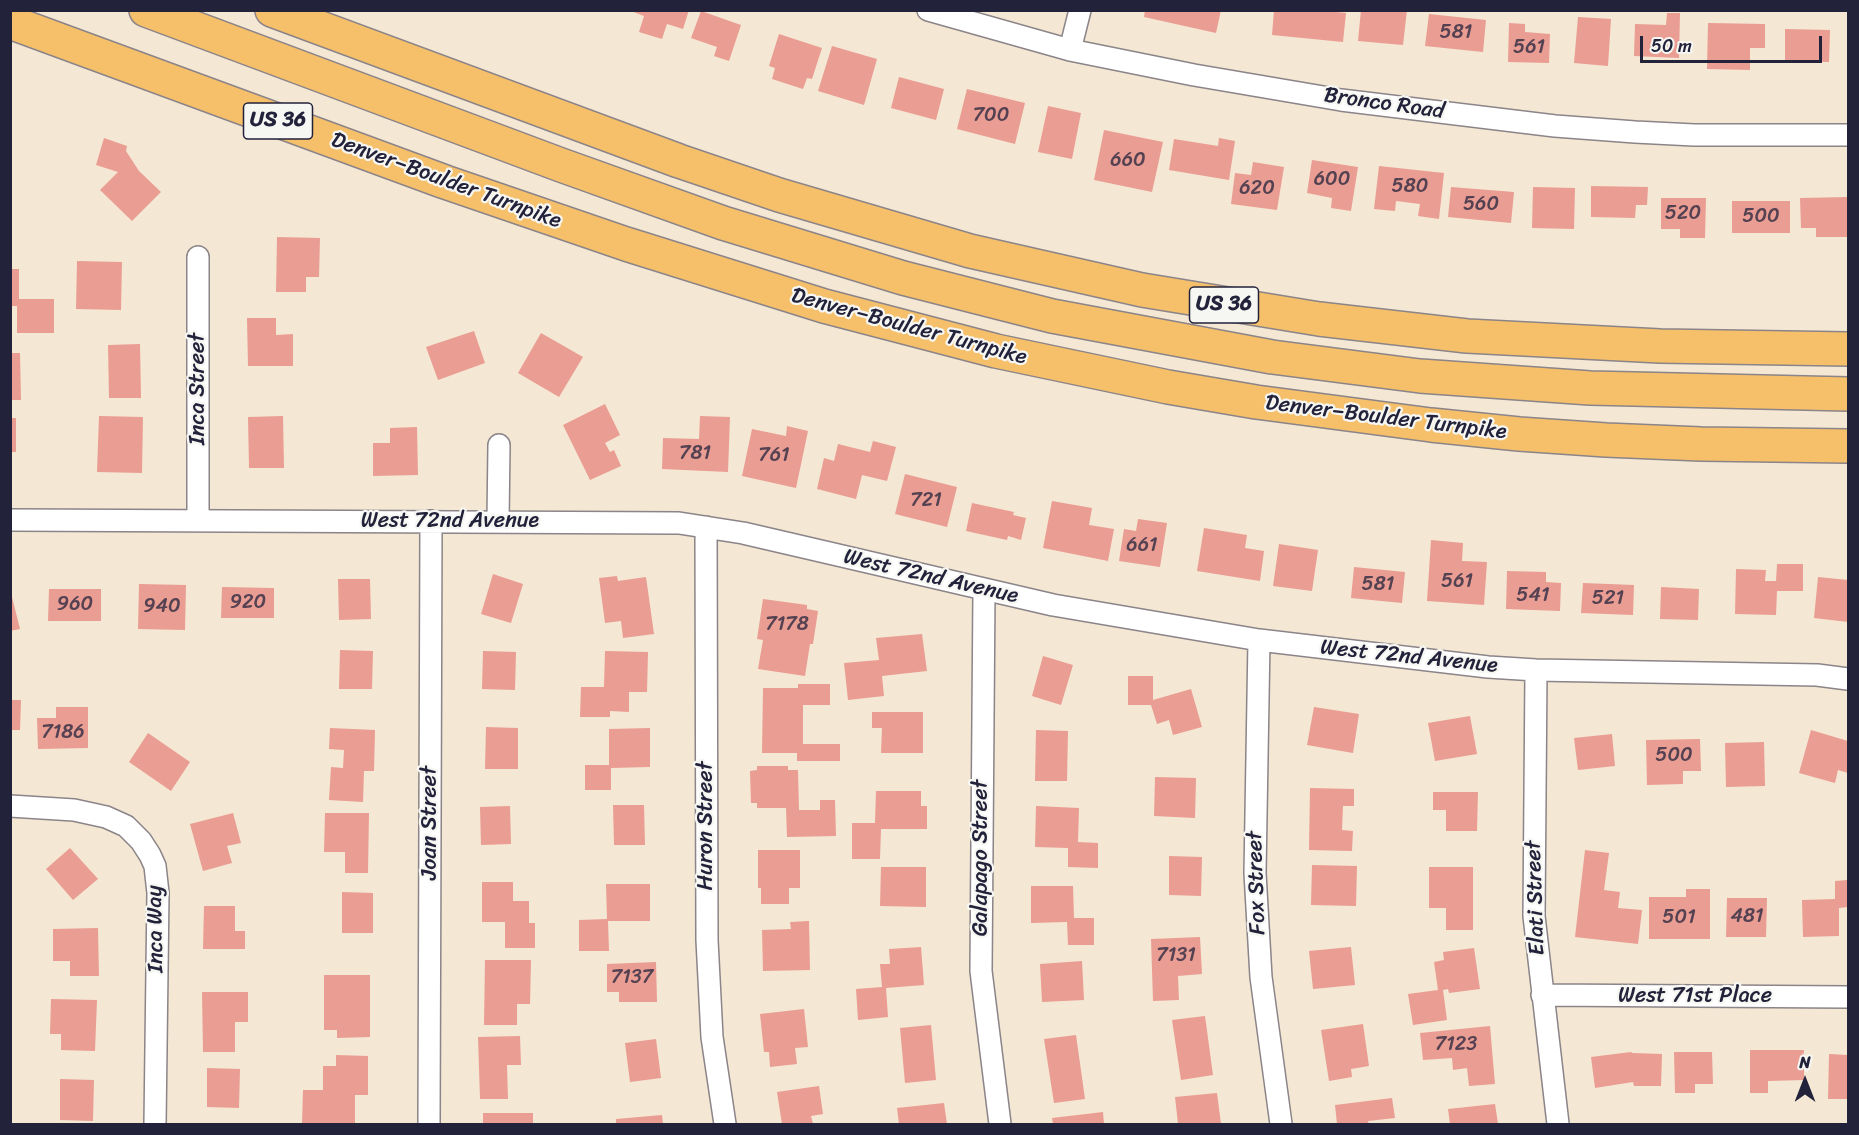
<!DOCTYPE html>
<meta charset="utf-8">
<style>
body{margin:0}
#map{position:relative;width:1859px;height:1135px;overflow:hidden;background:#f4e7d4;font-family:Sriracha,sans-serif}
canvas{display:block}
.frame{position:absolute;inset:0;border:12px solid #22223b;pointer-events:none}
.north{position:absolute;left:1775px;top:1051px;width:60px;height:60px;-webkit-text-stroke:4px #f6f6f2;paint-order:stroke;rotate:0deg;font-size:16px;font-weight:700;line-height:24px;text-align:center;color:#22223b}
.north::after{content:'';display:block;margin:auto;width:21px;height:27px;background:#22223b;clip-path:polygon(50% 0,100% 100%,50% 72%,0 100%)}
.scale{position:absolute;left:1640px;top:36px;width:182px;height:27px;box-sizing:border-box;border:3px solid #22223b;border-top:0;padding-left:8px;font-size:18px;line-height:21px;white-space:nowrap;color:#22223b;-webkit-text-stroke:4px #f6f6f2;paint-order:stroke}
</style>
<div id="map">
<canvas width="1859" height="1135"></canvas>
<div class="frame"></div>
<div class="north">N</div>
<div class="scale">50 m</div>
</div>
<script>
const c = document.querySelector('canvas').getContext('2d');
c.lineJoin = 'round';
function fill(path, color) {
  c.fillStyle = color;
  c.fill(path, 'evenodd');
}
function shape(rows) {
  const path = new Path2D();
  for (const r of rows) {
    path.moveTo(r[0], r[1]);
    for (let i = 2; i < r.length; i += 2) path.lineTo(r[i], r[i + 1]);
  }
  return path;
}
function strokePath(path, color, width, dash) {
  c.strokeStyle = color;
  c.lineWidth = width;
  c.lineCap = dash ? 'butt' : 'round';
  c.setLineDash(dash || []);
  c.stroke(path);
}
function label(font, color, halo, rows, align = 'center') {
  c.font = font + ' Sriracha,sans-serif';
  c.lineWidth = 4.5;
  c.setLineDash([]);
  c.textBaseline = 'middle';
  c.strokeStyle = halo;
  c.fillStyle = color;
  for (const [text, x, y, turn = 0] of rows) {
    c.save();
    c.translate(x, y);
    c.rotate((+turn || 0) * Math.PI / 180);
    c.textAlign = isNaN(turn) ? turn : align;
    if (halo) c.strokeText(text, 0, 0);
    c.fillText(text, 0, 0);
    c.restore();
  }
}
fill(shape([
 [628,10,689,10,683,29,667,24,662,39,639,32,644,16],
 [1145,10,1221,10,1216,33,1144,17],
 [1274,10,1317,10,1346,13,1343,42,1272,35],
 [1361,10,1407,10,1403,45,1358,41],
 [701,11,741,25,729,61,714,56,717,47,691,38],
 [1667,13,1680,13,1679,58,1634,56,1635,24,1666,25],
 [1429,14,1486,20,1483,52,1425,46],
 [1578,17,1611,19,1608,66,1574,63],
 [1509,23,1525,24,1525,32,1550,34,1549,63,1508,62],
 [1708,23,1765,24,1765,48,1750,48,1750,70,1707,69],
 [1785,29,1830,30,1829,62,1785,61],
 [779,34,822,48,812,79,807,78,803,89,772,79,775,68,769,66],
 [832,46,877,59,864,105,818,91],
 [899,77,944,89,936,120,891,108],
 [967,89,1025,103,1015,144,957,129],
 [1048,106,1081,113,1072,159,1038,152],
 [1104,130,1163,142,1152,192,1094,180],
 [104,138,127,146,126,151,139,171,161,192,132,221,100,190,118,172,96,165],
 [1219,138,1235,141,1229,180,1169,170,1174,139,1218,146],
 [1312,160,1358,167,1351,211,1331,208,1332,198,1307,193],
 [1253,162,1284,167,1277,210,1231,204,1235,173,1251,175],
 [1379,166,1444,173,1439,219,1418,216,1420,204,1396,201,1395,211,1374,209],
 [1591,186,1648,187,1647,205,1636,205,1635,218,1591,217],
 [1451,187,1514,192,1511,223,1448,217],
 [1533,187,1575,188,1574,229,1532,228],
 [1848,197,1848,237,1816,237,1816,228,1801,228,1800,198],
 [1661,198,1706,198,1705,238,1680,238,1680,229,1661,229],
 [1732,201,1790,201,1790,233,1732,233],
 [277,237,320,238,319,277,306,277,306,292,276,292],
 [77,261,122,262,121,310,76,309],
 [10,269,19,269,19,299,54,299,54,333,17,333,17,306,10,306],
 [247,318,276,318,276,335,293,334,293,366,248,366],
 [474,331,485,363,438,380,426,347],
 [541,333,583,357,559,397,518,373],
 [140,344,141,398,109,398,108,345],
 [10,353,20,353,21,400,10,400],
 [605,404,620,435,605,443,610,452,614,450,621,466,590,480,563,425],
 [99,416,143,417,142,473,97,472],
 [283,416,284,468,249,468,248,417],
 [700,416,730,417,728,472,662,469,663,438,699,439],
 [10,418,16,418,16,452,10,452],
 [787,426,808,431,796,488,742,476,752,429,786,436],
 [417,427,418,475,373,476,373,443,390,443,390,428],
 [873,441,896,447,887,481,862,475,856,499,817,489,824,458,834,461,838,444,870,452],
 [905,474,957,487,947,527,895,514],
 [1052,501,1092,508,1089,525,1114,529,1108,561,1043,548],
 [972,503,1014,512,1013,515,1026,518,1021,540,1008,536,1007,540,966,531],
 [1138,519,1167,523,1160,567,1119,561,1124,529,1136,531],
 [1204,528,1247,535,1245,548,1264,551,1260,581,1197,571],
 [1431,540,1463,543,1462,561,1487,562,1484,605,1427,601],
 [1279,544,1318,550,1312,591,1273,586],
 [1777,564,1803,564,1803,591,1777,591,1776,615,1735,614,1736,569,1766,570,1765,581,1776,581],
 [1354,567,1405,572,1402,603,1351,598],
 [1507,571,1546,572,1546,582,1561,583,1560,611,1506,609],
 [493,574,523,584,511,623,481,614],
 [617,576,618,581,646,577,654,634,623,638,621,621,605,623,599,578],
 [1818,577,1848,580,1848,622,1814,618],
 [338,579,370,579,371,619,339,620],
 [1583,583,1634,585,1633,615,1581,613],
 [139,584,186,585,185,630,138,629],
 [222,587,274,588,274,618,221,618],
 [1661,587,1699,589,1698,620,1660,619],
 [10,589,20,629,10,631],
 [49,589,101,589,101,621,48,621],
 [763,599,807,605,807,609,818,611,813,644,810,644,805,676,758,669,763,640,757,639],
 [922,634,927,671,882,676,884,696,848,700,844,663,879,660,876,638],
 [340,650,373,651,372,689,339,689],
 [483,651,516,652,515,690,482,689],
 [605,651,648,652,647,692,629,692,629,712,610,711,610,717,580,717,581,687,604,687],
 [1043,656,1073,665,1061,705,1032,696],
 [1128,676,1153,676,1153,700,1191,689,1202,727,1173,735,1169,720,1157,724,1151,705,1128,705],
 [798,684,830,684,830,705,803,705,803,744,840,744,840,761,797,761,797,753,762,753,763,688,798,688],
 [10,700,21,700,20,730,10,730],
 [56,707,88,707,88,748,38,749,37,718,56,718],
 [1314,707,1359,714,1353,753,1307,745],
 [872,712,923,712,923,753,881,753,882,728,872,728],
 [1470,716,1477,754,1435,761,1428,723],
 [486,727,518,728,518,769,485,769],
 [330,728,375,730,374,771,364,771,363,802,329,800,331,767,343,768,344,750,329,749],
 [650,728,650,767,611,768,611,790,585,790,585,765,609,765,609,729],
 [1036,730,1068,731,1067,781,1035,781],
 [1811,730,1848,741,1848,773,1838,770,1835,783,1799,773],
 [148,733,190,762,171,791,129,762],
 [1612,734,1615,766,1578,770,1574,738],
 [1700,739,1701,771,1683,771,1683,784,1647,785,1646,740],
 [1764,742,1765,786,1726,787,1725,743],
 [757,766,788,766,788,770,798,770,799,810,820,810,820,800,835,800,836,836,787,837,786,808,757,808,757,803,751,803,750,771,757,770],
 [1155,777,1196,778,1195,818,1154,816],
 [1310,788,1354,789,1354,806,1343,806,1342,830,1353,831,1352,851,1309,850],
 [876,791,921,791,921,806,927,806,927,829,881,829,880,859,852,859,852,823,875,823],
 [1433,792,1478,792,1477,831,1446,831,1446,810,1433,810],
 [613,805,644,805,645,845,614,845],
 [510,806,511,844,481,845,480,807],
 [1036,806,1079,808,1078,842,1098,843,1098,868,1068,867,1068,848,1035,847],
 [233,813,241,843,227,846,232,863,203,871,190,824],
 [325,813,369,813,368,873,345,873,345,852,324,852],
 [70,848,98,879,73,900,46,869],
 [758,850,800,850,800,888,789,888,789,904,761,904,761,888,758,888],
 [1585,850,1609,853,1604,890,1620,892,1618,908,1642,910,1638,944,1575,937],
 [1169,856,1202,857,1201,896,1169,895],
 [1312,865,1357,866,1356,906,1311,905],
 [881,867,926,867,926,907,880,906],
 [1429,867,1473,867,1473,930,1446,930,1446,908,1429,908],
 [1848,880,1848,907,1839,908,1839,936,1803,937,1802,900,1835,899,1835,881],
 [482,882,513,882,513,901,529,901,529,923,535,923,535,948,505,948,505,922,482,922],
 [606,884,650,884,650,921,608,921,609,951,579,951,579,920,607,919],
 [1031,886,1073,886,1074,918,1094,918,1094,945,1068,945,1067,922,1031,923],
 [1686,889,1710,889,1710,939,1649,939,1649,897,1686,897],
 [342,892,373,893,373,933,342,933],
 [1727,898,1767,898,1766,937,1726,937],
 [204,906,235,906,235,931,245,931,245,949,203,949],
 [809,921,810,970,763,971,762,930,791,929,790,922],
 [98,928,99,976,70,976,70,961,53,961,53,929],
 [1200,937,1202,974,1178,976,1179,1000,1153,1001,1151,939],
 [921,947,924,985,886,988,888,1017,858,1020,856,989,882,987,880,964,890,964,889,949],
 [1351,947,1355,985,1313,989,1309,951],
 [1474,948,1480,989,1449,993,1448,989,1443,990,1447,1020,1413,1025,1408,994,1438,990,1434,962,1444,960,1443,952],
 [485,960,531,960,530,1004,517,1004,517,1025,484,1025],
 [1082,961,1084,1000,1042,1002,1040,964],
 [656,962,657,1002,619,1002,619,992,607,992,607,964],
 [324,975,370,975,370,1037,337,1038,337,1030,324,1030],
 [202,992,248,992,248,1022,235,1022,235,1052,203,1052],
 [51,999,97,1000,95,1051,61,1050,61,1034,50,1034],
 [804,1009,808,1047,795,1048,797,1064,770,1067,769,1052,764,1052,760,1014],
 [1205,1016,1213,1075,1181,1080,1172,1020],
 [1363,1024,1369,1066,1351,1069,1352,1077,1329,1081,1321,1030],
 [931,1025,936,1080,905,1083,900,1028],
 [1490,1026,1495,1084,1469,1086,1467,1068,1453,1070,1452,1058,1423,1060,1420,1033],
 [1076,1035,1085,1099,1054,1103,1044,1039],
 [520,1036,521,1065,507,1065,508,1099,480,1099,478,1037],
 [656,1039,661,1078,630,1082,625,1043],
 [1750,1050,1804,1050,1804,1080,1768,1081,1768,1093,1750,1093],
 [1631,1052,1632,1053,1662,1054,1661,1086,1634,1086,1633,1082,1595,1088,1591,1057],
 [1674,1052,1712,1052,1713,1084,1695,1084,1695,1093,1675,1093],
 [1829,1054,1848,1055,1848,1099,1828,1099],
 [336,1055,368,1056,368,1095,355,1095,355,1124,302,1124,303,1090,323,1090,323,1066,336,1066],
 [207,1068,240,1069,239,1108,207,1107],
 [60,1079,94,1080,93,1121,60,1120],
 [819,1086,823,1114,811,1116,813,1124,782,1124,777,1092],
 [1217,1093,1221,1124,1178,1124,1175,1097],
 [1392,1098,1395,1118,1368,1121,1369,1124,1337,1124,1335,1105],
 [944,1103,947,1124,899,1124,897,1108],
 [1495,1104,1498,1124,1450,1124,1448,1109],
 [1103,1112,1104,1124,1053,1124,1052,1118],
 [483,1113,533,1113,533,1124,483,1124],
 [662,1115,663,1124,616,1124,616,1119]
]), '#ea9d92');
const street = shape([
 [928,10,1070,50,1194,75,1341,100,1555,126,1635,132,1694,135,1848,135],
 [1070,50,1080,10],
 [10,520,679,523,743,533,1053,605,1259,640,1488,667,1536,670,1817,675,1848,679],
 [198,521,198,257],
 [498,521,499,445],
 [706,527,707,940,712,1037,725,1124],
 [984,590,981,971,1000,1124],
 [1259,640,1255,873,1261,977,1281,1124],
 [1536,670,1534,916,1558,1124],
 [10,806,74,810,106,817,126,826,141,841,150,855,155,866,158,893,155,1124],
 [1542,995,1848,997],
 [429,1124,431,521]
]);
const highway = shape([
 [146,10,561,165,723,223,903,278,1052,316,1272,357,1420,376,1590,388,1848,394],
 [272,10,679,161,779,195,970,251,1142,290,1319,319,1467,336,1660,346,1848,349],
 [10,22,445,182,626,244,824,306,996,351,1168,387,1256,402,1431,425,1519,434,1606,440,1701,444,1848,446]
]);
strokePath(street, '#8b8488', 24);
strokePath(highway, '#8b8488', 36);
strokePath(street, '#fff', 21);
strokePath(highway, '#f6c06b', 33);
label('20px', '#544151', null, [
 ["581",1456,33],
 ["561",1529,48],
 ["700",991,116],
 ["660",1128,161],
 ["600",1332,180],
 ["580",1410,187],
 ["620",1257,189],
 ["560",1481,205],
 ["520",1683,214],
 ["500",1761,217],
 ["781",695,454],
 ["761",774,456],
 ["721",926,501],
 ["661",1142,546],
 ["561",1457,582],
 ["581",1378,585],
 ["541",1533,596],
 ["521",1608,599],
 ["920",248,603],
 ["960",75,605],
 ["940",162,607],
 ["7178",787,625],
 ["7186",63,733],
 ["500",1674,756],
 ["481",1747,917],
 ["501",1679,918],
 ["7131",1176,956],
 ["7137",632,978],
 ["7123",1456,1045]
]);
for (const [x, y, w] of [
 [278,121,69],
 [1224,305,69]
]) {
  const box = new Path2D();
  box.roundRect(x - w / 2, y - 18, w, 36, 4.5);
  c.fillStyle = '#f6f6f2';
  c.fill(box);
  strokePath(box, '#22223b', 1.5);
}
label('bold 21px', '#22223b', null, [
 ["US 36",278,121],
 ["US 36",1224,305]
]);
label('22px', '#22223b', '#f6f6f2', [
 ["Bronco Road",1384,104,8],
 ["Denver–Boulder Turnpike",446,181,20],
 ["Denver–Boulder Turnpike",909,327,15],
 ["Inca Street",198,389,-90],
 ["Denver–Boulder Turnpike",1386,418,7],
 ["West 72nd Avenue",450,521],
 ["West 72nd Avenue",931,577,13],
 ["West 72nd Avenue",1409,657,6],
 ["Joan Street",430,823,-90],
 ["Huron Street",706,826,-90],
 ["Galapago Street",981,858,-90],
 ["Fox Street",1257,883,-92],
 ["Elati Street",1536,898,-92],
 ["Inca Way",156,929,-91],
 ["West 71st Place",1695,996]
]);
</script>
